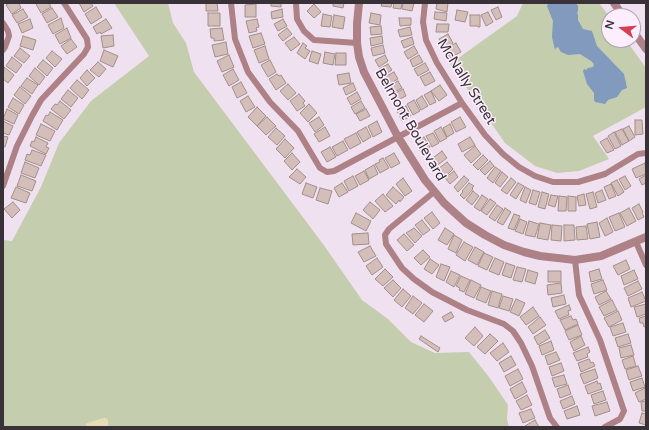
<!DOCTYPE html>
<style>
body{margin:0}
#map{position:relative;width:649px;height:430px;overflow:hidden;background:#f0e1f0;font-family:"Varela Round",sans-serif}
canvas{display:block}
.frame{position:absolute;inset:0;border:4px solid #383238;pointer-events:none}
.north{position:absolute;left:601px;top:8px;width:40px;height:40px;box-sizing:border-box;background:#fdeefd;border:1px solid #aea3ae;border-radius:50%;rotate:286deg;font-size:11px;font-weight:700;line-height:16px;text-align:center;color:#383238}
.north::after{content:'';display:block;margin:auto;width:14px;height:18px;background:#d24250;clip-path:polygon(50% 0,100% 100%,50% 72%,0 100%)}
</style>
<div id="map">
<canvas width="649" height="430"></canvas>
<div class="frame"></div>
<div class="north">N</div>
</div>
<script>
const c = document.querySelector('canvas').getContext('2d');
c.lineJoin = 'round';
function fill(path, color) {
  c.fillStyle = color;
  c.fill(path, 'evenodd');
}
function shape(rows) {
  const path = new Path2D();
  for (const r of rows) {
    path.moveTo(r[0], r[1]);
    for (let i = 2; i < r.length; i += 2) path.lineTo(r[i], r[i + 1]);
  }
  return path;
}
function strokePath(path, color, width, dash) {
  c.strokeStyle = color;
  c.lineWidth = width;
  c.lineCap = dash ? 'butt' : 'round';
  c.setLineDash(dash || []);
  c.stroke(path);
}
function label(font, color, halo, rows, align = 'center') {
  c.font = font + ' "Varela Round",sans-serif';
  c.lineWidth = 3;
  c.setLineDash([]);
  c.textBaseline = 'middle';
  c.strokeStyle = halo;
  c.fillStyle = color;
  for (const [text, x, y, turn = 0] of rows) {
    c.save();
    c.translate(x, y);
    c.rotate((+turn || 0) * Math.PI / 180);
    c.textAlign = isNaN(turn) ? turn : align;
    if (halo) c.strokeText(text, 0, 0);
    c.fillText(text, 0, 0);
    c.restore();
  }
}
fill(shape([
 [114,3,168,3,173,23,186,43,194,72,323,244,362,300,388,319,411,342,435,353,469,352,489,377,508,405,507,419,509,427,3,427,3,240,12,241,41,187,59,143,91,101,149,56],
 [523,3,599,3,609,16,609,40,626,40,646,68,646,107,593,136,609,159,579,171,557,173,535,166,505,143,450,64,517,16]
]), '#c4cdad');
fill(shape([
 [103,418,106,418,108,420,108,427,86,427,86,424,87,423]
]), '#e6ddb8');
fill(shape([
 [554,3,576,3,578,6,578,11,577,13,578,15,578,20,583,29,592,31,597,46,624,74,627,88,622,90,617,97,608,100,605,104,595,102,594,100,594,93,587,84,583,71,584,69,586,70,588,68,593,67,594,64,591,61,580,54,568,55,561,52,558,47,556,48,555,50,552,37,553,21,547,6,548,4]
]), '#819abd');
const building = shape([
 [10,3,19,3,21,8,12,14,6,5,10,3],
 [37,3,49,3,51,7,41,13,36,4,37,3],
 [79,3,91,3,93,6,84,12,79,3],
 [206,3,217,3,218,11,206,11,206,3],
 [271,3,281,3,281,7,271,6,271,3],
 [333,3,344,3,343,8,333,6,333,3],
 [382,3,392,3,391,7,381,6,382,3],
 [394,3,402,3,401,9,393,8,394,3],
 [403,3,414,3,412,11,402,9,403,3],
 [437,3,448,3,447,12,436,9,437,3],
 [256,4,256,17,245,17,245,5,256,4],
 [314,4,321,12,314,18,307,11,314,4],
 [96,7,102,17,91,24,85,14,96,7],
 [498,7,502,17,496,20,491,10,498,7],
 [52,8,58,17,47,23,42,14,52,8],
 [23,9,28,17,17,23,12,15,23,9],
 [282,9,283,17,272,19,271,12,282,9],
 [457,10,468,12,465,22,455,20,457,10],
 [435,12,447,13,446,21,434,19,435,12],
 [488,12,493,22,486,26,481,15,488,12],
 [208,13,220,13,220,26,208,26,208,13],
 [371,13,381,15,380,25,369,23,371,13],
 [323,14,332,16,330,27,321,26,323,14],
 [334,15,345,17,343,29,332,27,334,15],
 [470,15,480,15,480,27,478,27,478,26,470,26,470,15],
 [61,18,64,28,53,34,48,25,61,18],
 [399,18,411,18,411,25,400,26,399,18],
 [30,19,33,28,22,33,18,24,30,19],
 [106,19,112,28,101,34,100,32,97,34,93,27,106,19],
 [257,19,259,27,256,28,257,31,249,33,246,21,257,19],
 [283,19,287,26,278,31,274,24,283,19],
 [437,24,449,24,448,32,436,32,437,24],
 [381,26,382,34,371,35,370,27,381,26],
 [410,27,412,35,400,37,398,30,410,27],
 [67,28,71,38,60,44,55,35,67,28],
 [222,28,224,40,214,41,214,38,211,38,210,29,222,28],
 [287,28,292,34,283,41,278,35,287,28],
 [261,33,265,44,253,48,249,36,261,33],
 [448,34,453,43,444,48,439,39,448,34],
 [113,35,114,46,103,48,101,36,113,35],
 [23,36,36,40,33,50,20,46,23,36],
 [382,36,383,43,371,46,370,38,382,36],
 [294,37,300,44,291,51,285,43,294,37],
 [412,37,414,44,404,48,401,41,412,37],
 [71,39,77,47,67,54,61,46,71,39],
 [226,42,228,54,215,57,212,45,226,42],
 [303,43,307,46,305,48,310,51,305,59,297,53,303,43],
 [456,43,461,52,450,58,445,49,456,43],
 [383,45,385,53,373,56,371,48,383,45],
 [265,46,269,59,259,63,254,50,265,46],
 [414,46,418,53,408,59,404,52,414,46],
 [20,48,30,56,24,63,14,56,20,48],
 [104,50,118,56,113,67,100,61,104,50],
 [52,51,62,59,55,67,46,58,52,51],
 [312,51,321,54,318,64,309,61,312,51],
 [325,52,335,54,333,65,323,63,325,52],
 [336,53,346,53,346,65,335,65,336,53],
 [229,55,234,67,222,72,217,61,229,55],
 [385,55,388,61,379,67,375,60,385,55],
 [419,55,423,62,413,67,410,60,419,55],
 [12,57,22,65,16,73,6,66,12,57],
 [43,60,53,68,47,76,37,67,43,60],
 [270,60,276,72,268,77,261,65,270,60],
 [98,62,106,69,99,77,90,70,98,62],
 [425,63,429,70,418,76,414,69,425,63],
 [388,64,392,70,383,76,379,69,388,64],
 [4,67,14,75,8,83,3,79,4,67],
 [35,68,45,77,39,85,29,76,35,68],
 [233,69,239,80,229,86,223,75,233,69],
 [87,70,95,78,87,86,80,78,87,70],
 [394,72,398,79,387,85,383,78,394,72],
 [430,72,435,81,425,86,420,77,430,72],
 [349,73,351,83,339,85,337,75,349,73],
 [277,74,279,76,281,75,286,83,276,90,269,79,277,74],
 [27,78,38,85,32,94,21,86,27,78],
 [77,80,89,90,82,99,70,88,77,80],
 [398,81,402,88,392,93,388,86,398,81],
 [241,82,247,93,237,98,232,87,241,82],
 [353,83,356,90,346,95,343,88,353,83],
 [288,84,296,93,288,100,280,91,288,84],
 [440,85,447,95,439,101,431,91,440,85],
 [20,87,31,96,25,104,14,95,20,87],
 [403,89,406,96,396,101,392,95,403,89],
 [68,90,78,98,71,107,61,99,68,90],
 [431,91,436,102,430,105,424,95,431,91],
 [357,92,361,99,351,105,347,98,357,92],
 [299,94,305,101,303,103,305,106,297,111,290,101,299,94],
 [248,96,255,107,246,112,240,101,248,96],
 [422,96,428,106,421,110,416,100,422,96],
 [13,98,24,105,19,114,8,107,13,98],
 [414,100,420,111,413,115,407,104,414,100],
 [60,101,71,110,64,119,51,109,55,104,57,105,60,101],
 [361,101,365,108,355,114,351,107,361,101],
 [309,104,317,113,308,122,300,113,309,104],
 [406,106,411,116,402,121,397,111,406,106],
 [257,107,266,116,257,126,248,117,257,107],
 [7,109,18,115,14,124,3,119,7,109],
 [366,109,370,116,360,121,356,114,366,109],
 [50,112,63,120,57,130,43,121,46,115,48,116,50,112],
 [267,117,276,126,266,135,257,126,267,117],
 [319,117,324,125,315,132,309,123,319,117],
 [460,117,466,127,456,132,451,122,460,117],
 [635,120,642,120,643,134,635,135,635,120],
 [3,121,13,126,9,135,3,133,3,121],
 [377,121,382,132,373,137,368,126,377,121],
 [41,124,55,131,50,141,36,135,41,124],
 [450,124,454,133,447,137,443,128,450,124],
 [629,126,635,137,629,141,623,129,629,126],
 [325,127,330,136,319,142,314,134,325,127],
 [366,127,371,137,363,142,357,132,366,127],
 [441,127,447,138,440,142,434,131,441,127],
 [276,128,285,136,277,145,268,137,276,128],
 [622,129,629,141,622,145,615,132,622,129],
 [614,132,621,146,615,149,608,136,614,132],
 [356,133,361,143,350,149,344,139,356,133],
 [433,133,439,143,432,147,426,136,433,133],
 [3,136,8,137,5,147,3,146,3,136],
 [36,137,48,143,46,147,49,148,46,154,30,146,32,141,34,142,36,137],
 [424,137,430,147,421,152,415,142,424,137],
 [470,137,475,145,462,152,458,144,470,137],
 [607,138,614,150,607,153,600,142,607,138],
 [285,139,294,148,285,158,276,149,285,139],
 [343,141,348,150,337,156,332,147,343,141],
 [475,146,481,154,471,163,464,155,475,146],
 [330,147,336,157,327,162,321,152,330,147],
 [32,150,46,155,41,166,25,160,27,154,30,155,32,150],
 [442,151,447,158,435,167,430,160,442,151],
 [292,153,300,162,292,170,284,161,292,153],
 [394,153,400,163,391,168,385,158,394,153],
 [483,155,488,160,478,170,473,165,483,155],
 [383,158,389,168,380,173,375,164,380,162,379,160,383,158],
 [490,161,494,166,485,175,480,170,490,161],
 [25,162,39,168,35,178,21,173,25,162],
 [447,162,453,169,445,177,438,169,447,162],
 [645,163,646,174,636,178,632,169,645,163],
 [374,165,378,174,369,179,365,170,374,165],
 [495,167,501,171,493,183,487,178,495,167],
 [297,169,306,177,300,184,289,177,297,169],
 [364,171,369,180,360,185,355,176,364,171],
 [454,171,458,177,450,184,445,178,454,171],
 [502,172,508,177,500,187,495,183,502,172],
 [21,175,36,181,32,191,17,186,21,175],
 [646,175,646,183,642,185,639,179,646,175],
 [353,176,358,186,349,191,344,181,353,176],
 [464,176,469,180,458,192,454,187,464,176],
 [625,176,631,186,625,190,619,179,625,176],
 [403,178,412,191,405,196,396,184,403,178],
 [511,178,516,182,507,194,501,190,511,178],
 [617,180,624,192,618,196,611,183,617,180],
 [306,183,317,187,313,198,302,194,306,183],
 [342,183,348,192,339,197,334,188,342,183],
 [469,183,474,186,472,188,473,189,464,199,460,195,463,192,462,191,469,183],
 [518,183,524,186,516,199,510,195,518,183],
 [611,184,616,196,609,199,604,187,611,184],
 [16,187,30,193,26,203,11,198,16,187],
 [393,187,404,197,400,202,399,200,396,204,386,195,393,187],
 [525,187,531,190,526,203,520,200,525,187],
 [320,188,332,191,328,204,316,200,320,188],
 [533,190,540,192,536,205,529,203,533,190],
 [602,190,606,200,598,203,595,193,602,190],
 [473,191,479,196,472,205,466,200,473,191],
 [542,192,549,194,545,209,538,207,542,192],
 [593,192,597,207,590,209,586,194,593,192],
 [383,194,393,206,385,212,375,201,383,194],
 [584,194,586,205,579,206,577,196,584,194],
 [482,195,488,199,480,211,474,207,482,195],
 [551,195,558,196,555,207,548,205,551,195],
 [559,196,567,197,566,211,558,211,559,196],
 [568,196,576,197,576,211,568,211,568,196],
 [490,199,496,203,487,215,481,211,490,199],
 [13,202,20,210,12,218,4,209,13,202],
 [370,202,380,210,373,219,363,210,370,202],
 [639,204,643,212,642,213,644,217,638,220,632,208,639,204],
 [497,205,503,209,495,221,489,217,497,205],
 [505,208,511,212,503,225,497,222,505,208],
 [629,208,636,221,627,226,620,213,629,208],
 [432,212,440,223,433,229,424,218,432,212],
 [356,213,371,221,366,231,351,223,356,213],
 [619,213,625,227,615,231,609,217,619,213],
 [514,214,520,216,514,230,508,228,514,214],
 [607,218,613,232,605,236,599,223,607,218],
 [520,219,527,222,523,234,515,231,520,219],
 [422,220,430,230,423,235,415,225,422,220],
 [529,221,539,224,535,237,525,235,529,221],
 [597,222,600,237,590,239,587,224,597,222],
 [540,223,551,225,548,240,537,238,540,223],
 [552,225,562,226,561,241,551,240,552,225],
 [564,225,574,225,575,240,564,241,564,225],
 [586,226,588,239,577,240,576,227,586,226],
 [414,228,422,236,415,243,406,233,414,228],
 [445,228,454,234,447,245,438,240,445,228],
 [368,233,369,244,353,245,352,234,368,233],
 [404,234,414,245,407,251,397,240,404,234],
 [454,235,462,240,456,253,448,249,454,235],
 [464,242,473,247,465,261,456,255,464,242],
 [370,246,376,256,364,262,358,252,370,246],
 [475,247,484,252,477,265,468,260,475,247],
 [423,250,430,257,421,265,414,258,423,250],
 [484,253,493,257,487,270,478,266,484,253],
 [377,258,383,267,372,275,366,266,377,258],
 [495,258,504,262,499,275,489,271,495,258],
 [430,259,439,265,432,274,424,269,430,259],
 [626,260,630,269,618,275,613,266,626,260],
 [506,263,515,266,511,278,502,275,506,263],
 [441,264,450,267,444,281,436,277,441,264],
 [517,267,526,269,522,282,513,280,517,267],
 [385,269,393,277,383,286,375,279,385,269],
 [599,269,602,279,591,282,589,272,599,269],
 [528,270,538,273,535,284,525,281,528,270],
 [634,270,638,279,624,285,621,276,634,270],
 [451,271,460,275,454,287,446,282,451,271],
 [548,271,561,271,561,282,548,282,548,271],
 [461,276,470,280,464,292,459,290,460,288,456,286,461,276],
 [393,280,401,288,393,297,384,288,393,280],
 [471,280,481,285,474,298,465,294,471,280],
 [603,280,607,290,594,294,591,284,603,280],
 [638,281,642,289,628,296,624,288,638,281],
 [561,283,562,293,548,295,547,285,561,283],
 [481,287,491,291,486,303,476,299,481,287],
 [403,289,411,296,402,307,394,300,403,289],
 [492,291,502,294,498,308,488,305,492,291],
 [606,291,611,299,599,305,595,297,606,291],
 [642,292,646,301,631,307,628,298,642,292],
 [564,295,566,304,553,307,551,298,564,295],
 [413,296,422,303,413,314,405,308,413,296],
 [503,296,513,299,509,311,499,308,503,296],
 [516,299,525,303,519,316,510,312,516,299],
 [612,300,617,310,604,316,599,307,612,300],
 [424,304,433,311,424,322,415,315,424,304],
 [646,304,646,314,637,317,634,307,646,304],
 [569,305,571,310,568,311,569,315,559,319,555,311,569,305],
 [533,307,539,316,526,325,520,317,533,307],
 [618,311,622,320,609,327,604,318,618,311],
 [451,312,454,317,445,322,442,317,451,312],
 [571,316,573,320,576,319,578,324,565,330,560,320,571,316],
 [646,316,646,326,644,327,643,323,640,323,639,318,646,316],
 [540,317,546,325,533,334,528,327,540,317],
 [623,323,626,332,613,336,610,327,623,323],
 [578,325,582,335,569,340,565,331,578,325],
 [475,327,483,336,474,346,465,338,475,327],
 [545,330,550,338,538,345,534,337,545,330],
 [490,334,498,341,485,354,477,347,490,334],
 [628,334,631,343,618,347,615,338,628,334],
 [421,336,440,348,438,352,419,339,421,336],
 [581,336,585,345,574,351,570,342,581,336],
 [551,341,554,350,542,355,539,346,551,341],
 [503,343,509,352,497,361,490,353,503,343],
 [631,345,634,355,621,358,619,348,631,345],
 [588,347,590,352,587,354,588,357,577,361,573,353,588,347],
 [556,352,560,360,548,365,545,356,556,352],
 [511,356,516,365,504,372,499,363,511,356],
 [633,356,636,366,625,369,622,360,633,356],
 [589,359,591,363,593,362,595,366,581,372,578,363,589,359],
 [561,363,564,371,552,376,549,367,561,363],
 [638,366,642,376,629,380,626,370,638,366],
 [518,369,523,379,510,386,505,376,518,369],
 [595,369,598,378,584,384,580,374,595,369],
 [564,375,567,384,555,387,552,378,564,375],
 [642,378,645,387,633,391,630,382,642,378],
 [597,381,598,384,600,383,602,389,588,394,585,386,597,381],
 [522,382,527,392,515,399,510,389,522,382],
 [568,385,571,394,560,398,557,389,568,385],
 [645,388,646,399,639,402,635,393,645,388],
 [603,391,606,400,594,404,591,395,603,391],
 [527,395,532,405,521,410,516,401,527,395],
 [572,396,575,404,563,409,560,401,572,396],
 [646,401,646,411,642,411,641,402,646,401],
 [607,402,610,411,595,416,592,406,607,402],
 [577,406,580,415,567,419,564,411,577,406],
 [531,409,535,418,523,423,519,413,531,409],
 [642,413,646,414,646,425,639,423,642,413],
 [535,420,539,427,526,427,525,426,535,420]
]);
fill(building, '#d4beb9');
strokePath(building, '#a28e89', 1);
strokePath(shape([
 [231,3,235,39,248,72,270,102,298,131,320,168,327,172,334,171,462,103],
 [296,3,297,19,304,31,314,40,357,43],
 [425,3,423,22,426,40,437,63,462,103,485,135,503,154,519,167,535,176,553,182,578,182,605,174,638,154,646,153],
 [3,23,8,31,9,36,5,47,3,50],
 [3,186,17,146,32,116,41,100,84,54,88,47,87,39,64,3],
 [434,192,389,229,385,235,386,244,402,268,414,279,432,292,467,310,504,324,513,331,521,343,532,366,550,418,557,427],
 [636,242,646,265],
 [575,260,579,295,600,340,624,411,620,419,605,427]
]), '#ad8186', 6);
strokePath(shape([
 [359,3,357,24,357,43,359,57,364,72,398,137,425,180,444,203,466,223,485,235,504,245,524,252,540,256,575,260,601,256,646,237],
 [614,3,623,16],
 [633,31,646,49]
]), '#ad8186', 8);
label('14px', '#383238', '#fdeefd', [
 ["McNally Street",466,82,58],
 ["Belmont Boulevard",410,125,60]
]);
</script>
